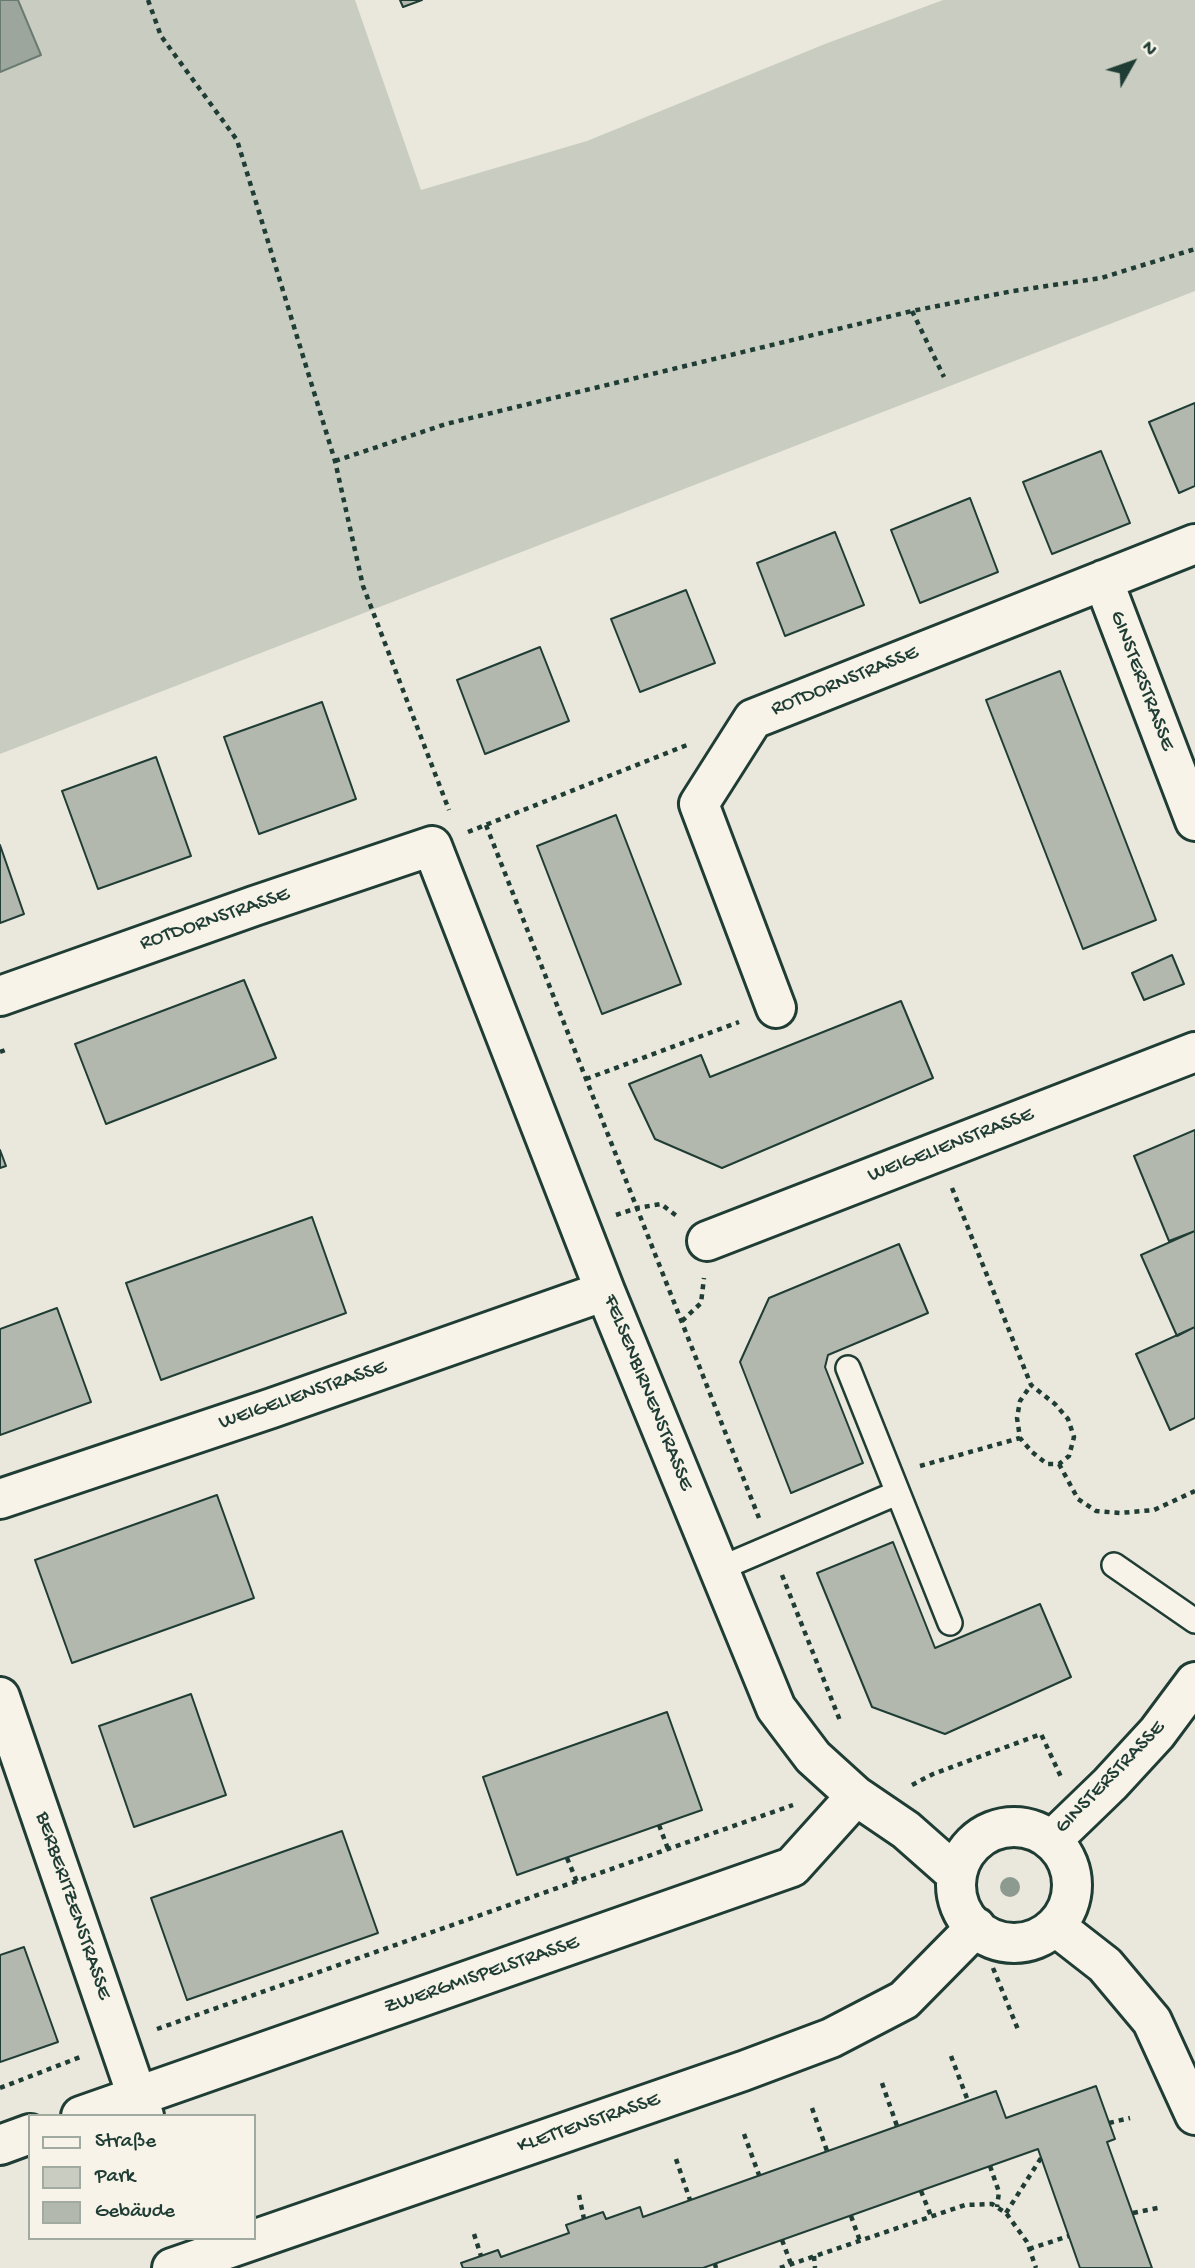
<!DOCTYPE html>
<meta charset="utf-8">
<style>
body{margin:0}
#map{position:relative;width:1195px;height:2268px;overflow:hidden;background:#eae8dd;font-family:"Gochi Hand",sans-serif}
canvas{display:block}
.legend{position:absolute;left:28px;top:2114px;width:228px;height:126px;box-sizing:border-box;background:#f7f3e8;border:2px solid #a1aaa0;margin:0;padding:9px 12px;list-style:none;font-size:21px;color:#1f3d34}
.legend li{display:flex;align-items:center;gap:14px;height:35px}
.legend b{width:35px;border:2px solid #a1aaa0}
.north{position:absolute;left:1097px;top:28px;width:70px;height:70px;-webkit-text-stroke:5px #f7f3e8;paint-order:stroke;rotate:50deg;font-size:19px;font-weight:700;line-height:28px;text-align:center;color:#1f3d34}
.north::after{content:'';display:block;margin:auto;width:24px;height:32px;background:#1f3d34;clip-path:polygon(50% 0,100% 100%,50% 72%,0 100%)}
</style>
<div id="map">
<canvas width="1195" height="2268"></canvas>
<ul class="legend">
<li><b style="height:9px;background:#f7f3e8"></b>Straße</li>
<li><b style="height:19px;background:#c8ccc1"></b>Park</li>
<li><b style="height:19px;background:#b2b8ae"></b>Gebäude</li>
</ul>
<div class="north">N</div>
</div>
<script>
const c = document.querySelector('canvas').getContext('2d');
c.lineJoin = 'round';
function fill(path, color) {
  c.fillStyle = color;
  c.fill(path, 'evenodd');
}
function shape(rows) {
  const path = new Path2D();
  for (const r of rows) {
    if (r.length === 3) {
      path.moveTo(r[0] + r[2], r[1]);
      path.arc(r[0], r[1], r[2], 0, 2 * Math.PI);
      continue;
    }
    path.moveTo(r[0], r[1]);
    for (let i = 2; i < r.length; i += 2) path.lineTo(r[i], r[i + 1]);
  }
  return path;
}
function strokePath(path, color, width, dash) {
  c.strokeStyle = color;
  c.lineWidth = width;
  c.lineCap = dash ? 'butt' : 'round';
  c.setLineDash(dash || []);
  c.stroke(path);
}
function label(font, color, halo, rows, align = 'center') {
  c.font = font + ' "Gochi Hand",sans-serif';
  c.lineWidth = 5;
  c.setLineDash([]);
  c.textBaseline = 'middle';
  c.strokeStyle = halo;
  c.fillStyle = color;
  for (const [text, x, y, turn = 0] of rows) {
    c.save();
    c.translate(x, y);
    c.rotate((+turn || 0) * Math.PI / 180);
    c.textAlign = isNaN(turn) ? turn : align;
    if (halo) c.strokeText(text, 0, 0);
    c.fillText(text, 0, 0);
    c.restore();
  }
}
fill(shape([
 [0,0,355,0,421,190,587,141,825,44,943,0,1195,0,1195,291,0,754]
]), '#c8ccc1');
const water = shape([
 [0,0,18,0,41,55,0,72,0,0]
]);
fill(water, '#9ca69c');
strokePath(water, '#6a7c72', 2);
const building = shape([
 [400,0,422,0,403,7,400,0],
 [1195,403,1195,486,1179,493,1149,422,1195,403],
 [1101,451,1130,523,1052,554,1023,482,1101,451],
 [970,498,998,572,920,603,891,530,970,498],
 [835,532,864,605,785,636,757,563,835,532],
 [686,590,715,663,640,692,611,619,686,590],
 [540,647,569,721,485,754,457,680,540,647],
 [1060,671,1156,920,1083,949,986,700,1060,671],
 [322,702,356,799,259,834,224,737,322,702],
 [156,757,191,856,98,889,62,791,156,757],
 [616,815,681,984,602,1014,537,846,616,815],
 [0,845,24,914,0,923,0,845],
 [1172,955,1184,984,1144,1000,1132,973,1172,955],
 [244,980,276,1058,106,1124,75,1044,244,980],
 [901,1001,933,1078,722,1168,655,1139,629,1084,701,1055,710,1077,901,1001],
 [1195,1130,1195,1231,1169,1241,1134,1156,1195,1130],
 [0,1150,6,1166,0,1168,0,1150],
 [312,1217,346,1313,161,1380,126,1283,312,1217],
 [1195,1231,1195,1327,1177,1336,1141,1255,1195,1231],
 [899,1244,928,1313,828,1355,825,1367,863,1463,791,1493,740,1362,769,1298,899,1244],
 [57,1308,91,1402,0,1435,0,1329,57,1308],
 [1195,1327,1195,1418,1170,1430,1136,1354,1195,1327],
 [217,1495,254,1598,72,1663,35,1560,217,1495],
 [893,1542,935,1648,1040,1604,1071,1677,945,1734,872,1707,817,1573,893,1542],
 [191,1694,226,1795,134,1827,99,1726,191,1694],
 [667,1712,702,1810,517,1875,483,1777,667,1712],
 [342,1831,378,1933,187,2000,151,1898,342,1831],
 [24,1947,58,2042,0,2062,0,1955,24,1947],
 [1096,2086,1115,2139,1107,2142,1152,2268,1080,2268,1038,2149,703,2268,463,2268,461,2263,498,2250,501,2257,569,2233,566,2225,603,2212,606,2219,640,2207,643,2217,996,2091,1006,2118,1096,2086]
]);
fill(building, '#b2b8ae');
strokePath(building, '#1f3d34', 2);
const service = shape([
 [848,1368,950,1623],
 [1114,1565,1195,1621],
 [719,1569,897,1493]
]);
const minor = shape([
 [1103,580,1195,821],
 [0,996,254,906,432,846,605,1291,776,1708,813,1757,856,1796,906,1830,957,1875],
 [776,1008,699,804,753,719,1195,544],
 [707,1241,1195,1052],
 [0,1499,272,1408,605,1291],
 [0,1697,144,2116],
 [1014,1885,58],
 [1052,1840,1110,1784,1157,1733,1195,1682],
 [1055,1926,1105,1965,1152,2021,1195,2115],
 [81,2116,792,1867,856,1796],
 [0,2145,30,2134],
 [172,2268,743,2071,831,2038,904,2000,976,1927]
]);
strokePath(service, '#1f3d34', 28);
strokePath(minor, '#1f3d34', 44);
strokePath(shape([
 [148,0,161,36,237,140,335,461,363,586,449,810],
 [912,311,944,377],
 [335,461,446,424,912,311,1013,291,1101,278,1195,249],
 [486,825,759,1518],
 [468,832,687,745],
 [0,1052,8,1049],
 [586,1079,739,1022],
 [952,1188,1031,1385,1055,1404,1068,1419,1074,1437,1069,1456,1059,1464,1047,1464,1032,1452,1020,1438,1017,1418,1020,1401,1031,1385],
 [616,1215,637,1208,661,1204,678,1217],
 [682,1321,701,1303,704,1278],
 [1059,1464,1078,1499,1096,1511,1120,1513,1154,1510,1195,1491],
 [920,1466,1020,1438],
 [782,1575,841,1723],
 [912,1785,933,1774,1041,1734,1061,1777],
 [659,1825,668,1849],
 [567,1858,577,1882],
 [993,1968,1019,2032],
 [157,2029,793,1805],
 [951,2056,968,2101],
 [882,2083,897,2126],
 [0,2088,83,2056],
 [812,2108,827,2151],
 [1109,2123,1130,2118],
 [744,2134,759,2175],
 [676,2159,690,2200],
 [990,2166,999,2192,997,2207],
 [921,2191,931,2216],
 [579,2195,584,2219],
 [1006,2213,1041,2158],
 [1133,2213,1162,2207],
 [851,2216,860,2241],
 [474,2234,481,2256],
 [782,2240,791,2264],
 [1029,2249,1069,2236],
 [814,2256,815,2268],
 [715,2264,716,2268],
 [780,2268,965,2205,992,2204,1006,2213,1027,2242,1036,2268]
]), '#1f3d34', 4.5, [5, 5]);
strokePath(service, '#f7f3e8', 23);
strokePath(minor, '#f7f3e8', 38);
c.fillStyle = '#8d9a8f';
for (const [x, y] of [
 [1010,1887]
]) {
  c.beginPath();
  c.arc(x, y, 10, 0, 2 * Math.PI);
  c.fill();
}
label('21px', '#1f3d34', '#f7f3e8', [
 ["GINSTERSTRASSE",1141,681,69],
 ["ROTDORNSTRASSE",845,682,-22],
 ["ROTDORNSTRASSE",215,920,-19],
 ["WEIGELIENSTRASSE",951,1146,-21],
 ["FELSENBIRNENSTRASSE",647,1393,68],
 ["WEIGELIENSTRASSE",303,1396,-19],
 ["GINSTERSTRASSE",1111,1778,-46],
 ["BERBERITZENSTRASSE",72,1906,71],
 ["ZWERGMISPELSTRASSE",482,1976,-19],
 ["KLETTENSTRASSE",589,2124,-19]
]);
</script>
